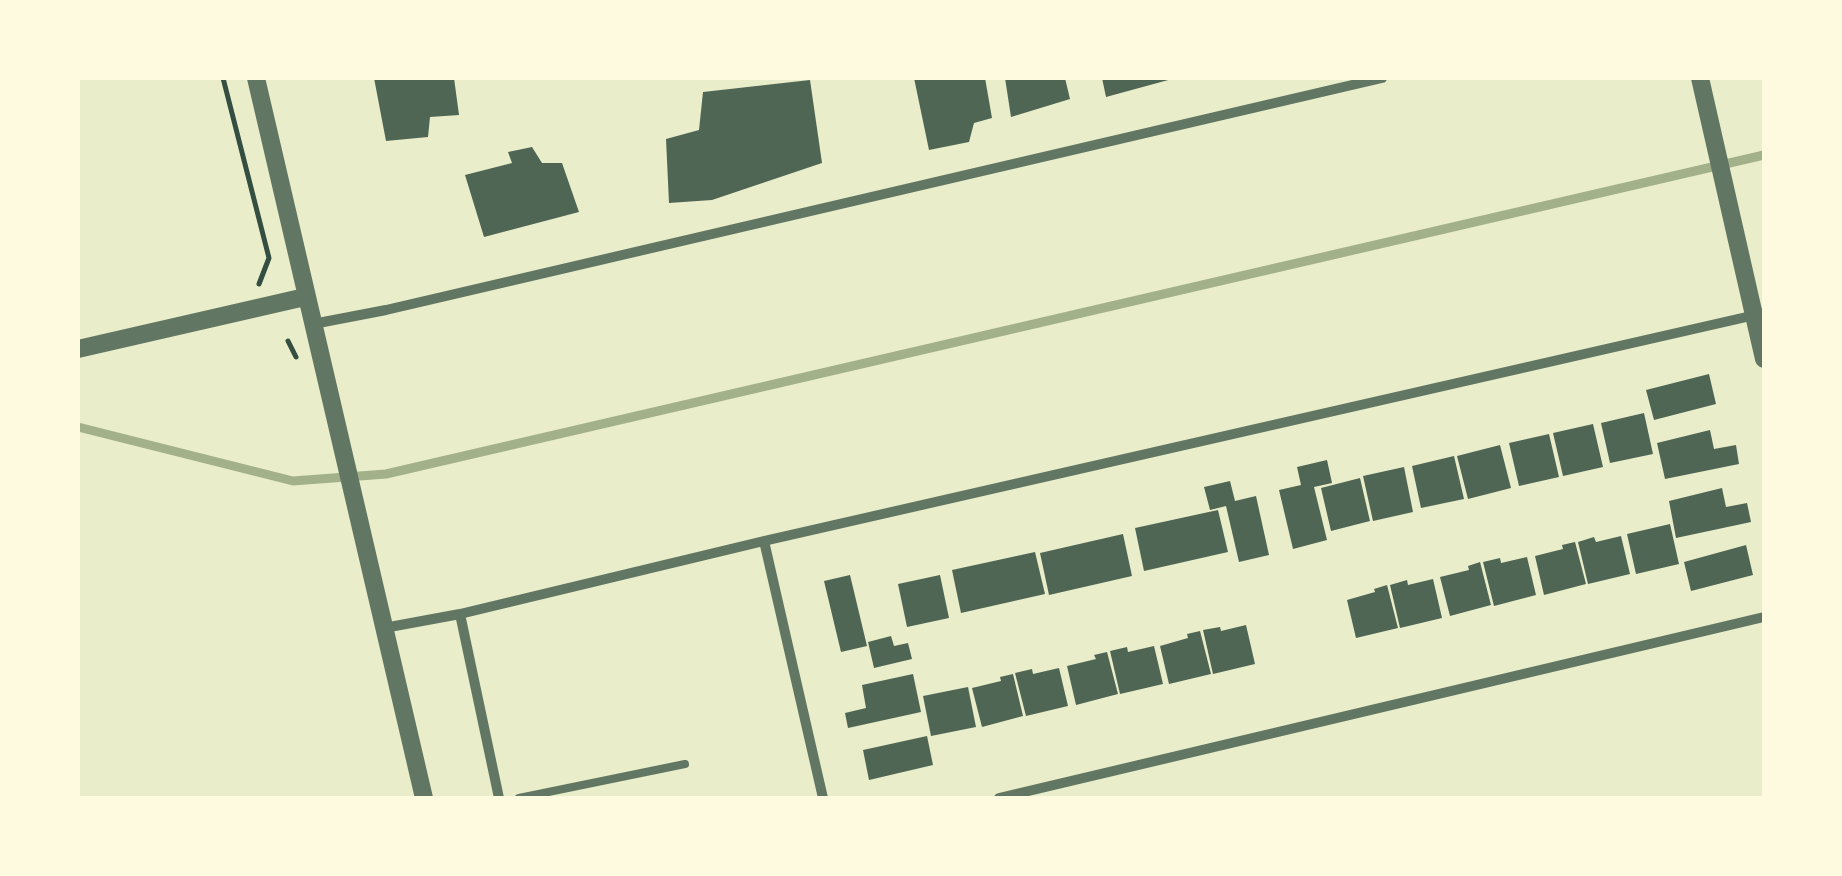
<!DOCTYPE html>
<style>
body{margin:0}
#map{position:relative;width:1842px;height:876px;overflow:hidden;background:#e9edc9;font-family:Figtree,sans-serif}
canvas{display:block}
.frame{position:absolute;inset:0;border:80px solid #fefae0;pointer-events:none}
</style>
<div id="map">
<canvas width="1842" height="876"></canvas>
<div class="frame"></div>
</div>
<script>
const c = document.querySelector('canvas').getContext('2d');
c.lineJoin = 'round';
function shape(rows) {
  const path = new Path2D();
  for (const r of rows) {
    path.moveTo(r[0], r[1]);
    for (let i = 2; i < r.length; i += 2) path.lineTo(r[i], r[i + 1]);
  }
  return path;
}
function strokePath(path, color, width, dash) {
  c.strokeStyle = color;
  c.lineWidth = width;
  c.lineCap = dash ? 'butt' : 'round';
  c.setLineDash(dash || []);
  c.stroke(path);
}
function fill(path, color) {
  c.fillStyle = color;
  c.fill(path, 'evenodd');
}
strokePath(shape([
 [78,427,293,481,386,474,1764,155]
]), '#a3b18a', 9);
fill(shape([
 [374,78,454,78,459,115,430,117,428,137,386,141],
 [914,78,985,78,992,118,974,123,969,142,929,150],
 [1005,78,1065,78,1070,99,1011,117],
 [1102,78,1172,78,1172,79,1106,97],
 [810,80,822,163,712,200,669,203,666,139,699,130,703,92],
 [532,147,542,163,562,163,579,212,484,237,465,175,512,163,508,152],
 [1709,374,1716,404,1654,420,1646,390],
 [1644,413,1653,454,1610,463,1601,423],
 [1593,424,1603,467,1563,476,1553,433],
 [1710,430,1714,449,1736,445,1739,464,1665,479,1657,443],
 [1549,434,1559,477,1519,486,1509,443],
 [1500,445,1511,488,1468,499,1457,456],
 [1454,456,1464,499,1421,508,1412,466],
 [1327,460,1332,483,1314,487,1327,540,1293,549,1279,490,1301,485,1297,467],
 [1404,467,1413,512,1373,521,1363,476],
 [1360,478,1370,521,1331,531,1321,488],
 [1230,481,1235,501,1256,496,1269,555,1239,562,1226,506,1210,510,1204,487],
 [1722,488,1726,507,1747,503,1751,522,1676,538,1669,501],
 [1218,510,1228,552,1144,571,1135,528],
 [1670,524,1679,564,1636,574,1627,534],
 [1123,534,1132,576,1049,595,1040,553],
 [1621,536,1630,574,1588,584,1578,542,1594,537,1596,542],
 [1575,542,1586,584,1544,595,1535,556,1563,549,1562,545],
 [1746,545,1753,575,1691,591,1684,562],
 [1035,552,1045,594,961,613,952,570],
 [1527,557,1536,595,1494,606,1483,562,1500,558,1501,563],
 [1480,562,1491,605,1450,616,1440,577,1469,570,1468,566],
 [850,575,867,646,841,652,824,581],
 [940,575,949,618,907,627,898,584],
 [1433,579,1442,618,1400,628,1390,585,1407,580,1408,585],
 [1387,585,1398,628,1356,638,1347,600,1375,592,1374,589],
 [1246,625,1255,664,1213,674,1203,630,1220,627,1221,631],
 [1200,631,1211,674,1169,684,1160,646,1188,638,1187,634],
 [891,636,894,646,908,643,912,659,874,668,868,642],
 [1154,646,1163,684,1120,694,1110,651,1127,647,1128,652],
 [1107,652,1118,694,1076,705,1067,666,1096,659,1094,655],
 [1059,668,1068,706,1026,716,1015,673,1032,669,1033,674],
 [913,674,921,712,848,728,845,713,866,708,862,685],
 [1013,674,1023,716,982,727,972,688,1001,681,1000,677],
 [968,687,976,727,931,736,923,696],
 [927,736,933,765,869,780,863,750]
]), '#4f6655');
strokePath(shape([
 [223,78,269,258,259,284],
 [288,341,296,357]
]), '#344e41', 5);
strokePath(shape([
 [519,798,685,764]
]), '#617663', 8);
strokePath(shape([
 [313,324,386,310,1382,78],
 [764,541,823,798],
 [460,614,499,798],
 [384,628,460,614,764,541,1764,313],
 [999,798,1764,617]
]), '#617663', 10);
strokePath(shape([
 [256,78,424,798],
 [1700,78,1764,359],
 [78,349,305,297]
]), '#617663', 18);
</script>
